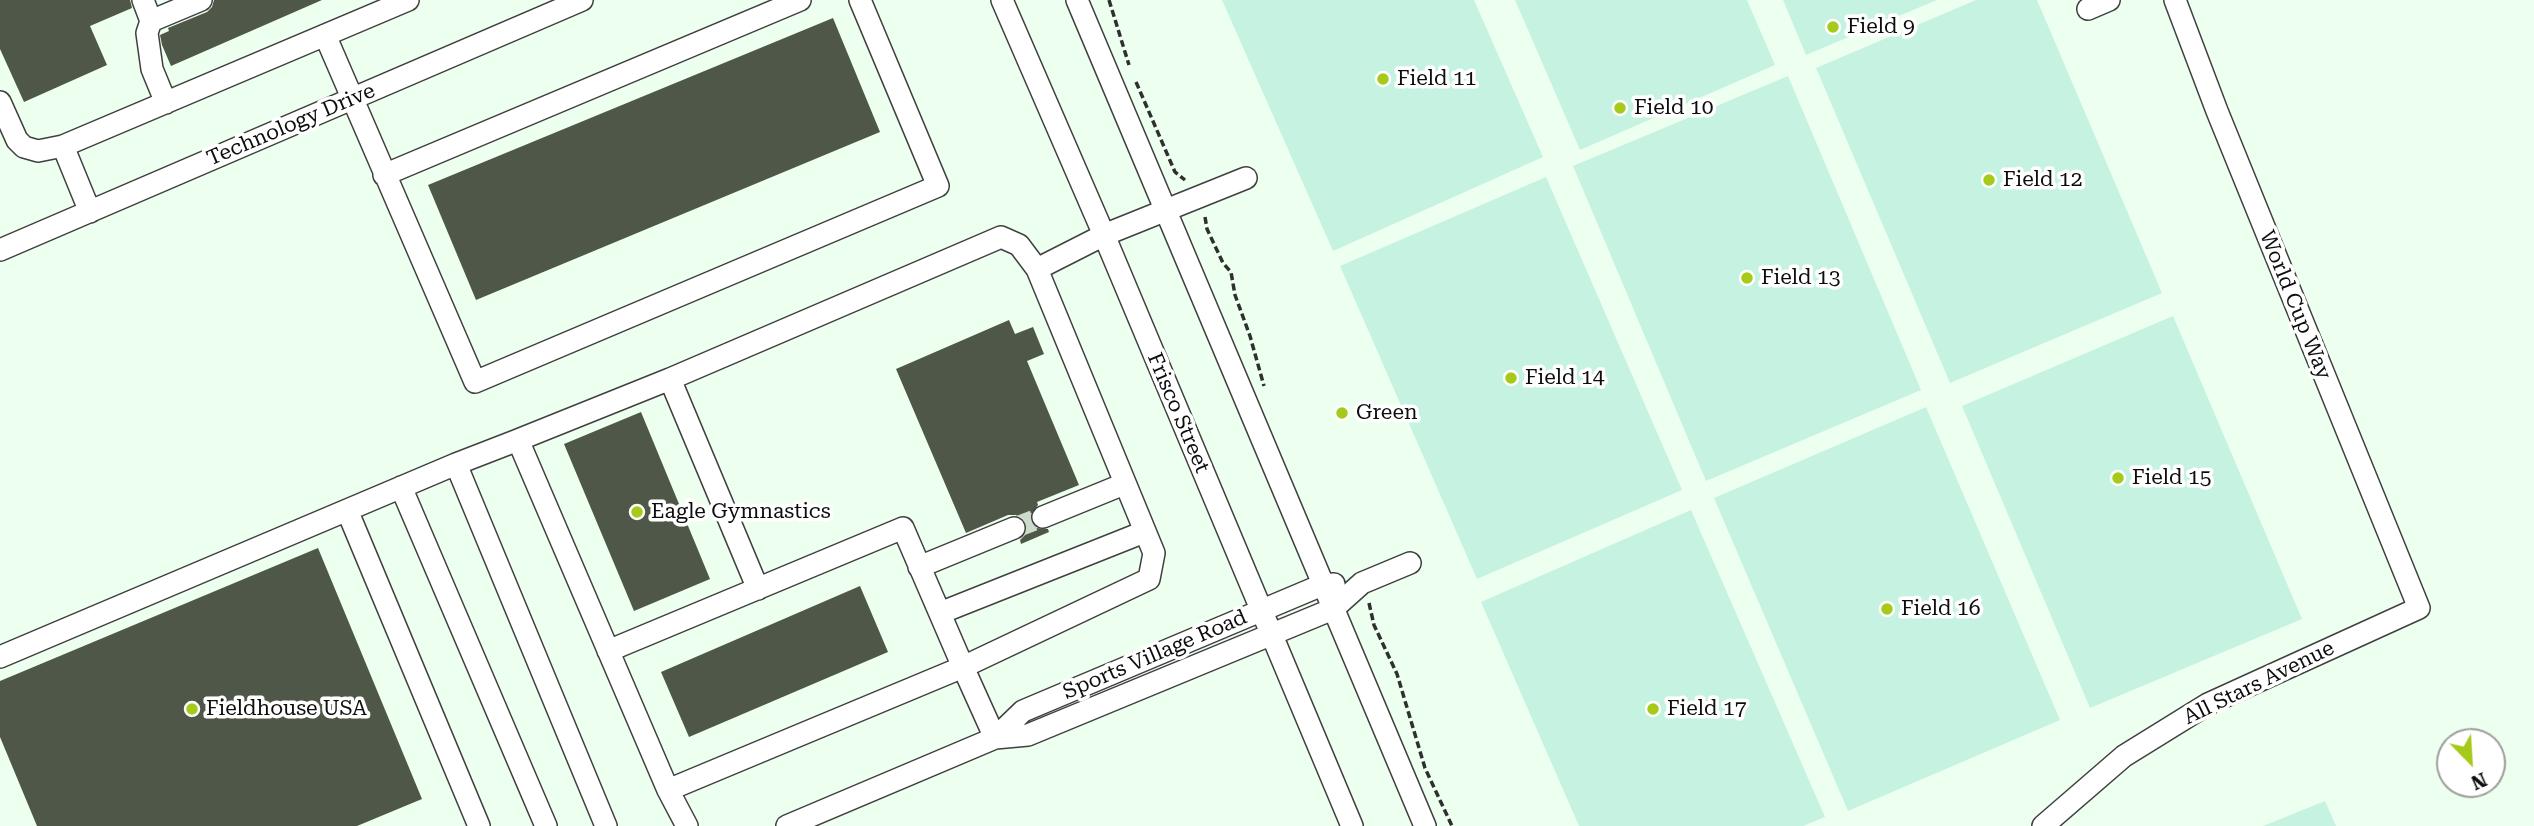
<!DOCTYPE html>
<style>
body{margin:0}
#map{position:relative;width:2534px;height:826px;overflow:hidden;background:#edffee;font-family:"Roboto Serif",serif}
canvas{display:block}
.north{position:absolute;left:2436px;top:728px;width:70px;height:70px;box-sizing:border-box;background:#fff;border:2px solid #9e9e9e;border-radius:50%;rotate:156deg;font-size:19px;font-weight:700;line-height:28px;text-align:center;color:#0d0d0d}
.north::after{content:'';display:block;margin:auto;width:24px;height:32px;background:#a6ca19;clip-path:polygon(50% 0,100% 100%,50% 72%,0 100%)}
</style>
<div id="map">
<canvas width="2534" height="826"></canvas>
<div class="north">N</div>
</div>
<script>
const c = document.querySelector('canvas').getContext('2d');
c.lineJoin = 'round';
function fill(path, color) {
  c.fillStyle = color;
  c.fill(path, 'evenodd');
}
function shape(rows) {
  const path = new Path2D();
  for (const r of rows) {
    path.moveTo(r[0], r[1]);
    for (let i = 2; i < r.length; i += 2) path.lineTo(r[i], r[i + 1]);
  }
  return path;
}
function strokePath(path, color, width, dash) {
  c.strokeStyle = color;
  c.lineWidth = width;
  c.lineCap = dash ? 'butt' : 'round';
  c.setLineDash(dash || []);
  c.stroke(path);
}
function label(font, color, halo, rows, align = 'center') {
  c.font = font + ' "Roboto Serif",serif';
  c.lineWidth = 7;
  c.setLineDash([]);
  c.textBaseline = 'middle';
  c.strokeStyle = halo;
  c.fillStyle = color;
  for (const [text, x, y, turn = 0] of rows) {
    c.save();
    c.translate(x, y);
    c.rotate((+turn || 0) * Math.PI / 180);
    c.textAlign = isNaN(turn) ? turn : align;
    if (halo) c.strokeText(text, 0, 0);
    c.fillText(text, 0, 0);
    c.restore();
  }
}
fill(shape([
 [1222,0,1474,0,1543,157,1333,251],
 [1515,0,1747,0,1775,65,1580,150],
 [1783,0,1937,0,1806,55],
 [1976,0,2037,0,2162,293,1950,383,1816,68],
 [1788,76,1921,390,1706,481,1573,166],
 [1546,177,1682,490,1477,579,1340,266],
 [2173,316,2302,619,2090,708,1962,406],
 [1926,407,2060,720,1848,811,1714,498],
 [1691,510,1825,817,1803,826,1579,826,1481,602],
 [2325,801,2336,826,2263,826]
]), '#c6f3e1');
fill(shape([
 [0,0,130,0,132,8,90,26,107,65,24,102,0,49],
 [214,0,322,0,171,66,162,45,160,35,169,31,168,28,207,12,212,7],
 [833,18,880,132,476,300,428,185],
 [1009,320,1015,334,1033,327,1044,354,1027,361,1079,485,1037,502,1038,505,1030,515,1031,523,1036,528,1048,529,1049,532,1021,544,1020,540,1025,535,1026,524,1016,515,1008,515,966,533,896,369],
 [641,412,710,579,634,611,564,444],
 [318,548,422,799,357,826,37,826,0,737,0,681],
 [860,586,888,652,689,737,661,672]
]), '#4e5748');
strokePath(shape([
 [1014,528,1043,517]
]), '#cbdbcc', 21, [21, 10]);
const minor = shape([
 [143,0,151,21],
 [1002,0,1104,235,1352,826],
 [1077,0,1425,826],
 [2088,9,2109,0],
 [325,35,475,382,938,186,860,0],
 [0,102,17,140,24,147,38,151,63,146],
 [166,103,152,69,147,33,151,21,201,0],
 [384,175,800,0],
 [90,212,63,146,408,0],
 [0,250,582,0],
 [670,379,1001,237,1019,245,1037,269,1104,235,1246,178],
 [518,440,670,379,758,589],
 [456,464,518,440,668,790,687,826],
 [401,487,546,826],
 [347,510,479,826],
 [1043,517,1124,484],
 [919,567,1014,528],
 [940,613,1144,532],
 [608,651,903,528,963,667,1149,579,1154,553,1037,269],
 [0,657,456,464,606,826],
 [995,738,1023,711,1322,585,1334,584],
 [668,790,963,667,995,738],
 [787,826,995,738,1028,735,1333,609,1362,583,1410,563],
 [2043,826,2124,756,2208,704,2419,608,2217,111,2175,0]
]);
strokePath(minor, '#404040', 24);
strokePath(shape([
 [1109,0,1129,65],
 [1136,82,1175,172,1185,180],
 [1205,217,1207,229,1223,263,1231,272,1235,295,1250,336,1264,386],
 [1369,603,1374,625,1397,674,1425,768,1452,826]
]), '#2f2f2f', 3.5, [7, 3.5]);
strokePath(minor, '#fff', 21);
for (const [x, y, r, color] of [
 [1833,27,7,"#a6ca19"],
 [1383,79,7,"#a6ca19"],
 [1620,108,7,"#a6ca19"],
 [1989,180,7,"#a6ca19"],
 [1747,278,7,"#a6ca19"],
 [1511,378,7,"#a6ca19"],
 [1342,413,7,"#a6ca19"],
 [2118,478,7,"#a6ca19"],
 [637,512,7,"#a6ca19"],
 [1887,609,7,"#a6ca19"],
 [192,709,7,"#a6ca19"],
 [1653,709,7,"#a6ca19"]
]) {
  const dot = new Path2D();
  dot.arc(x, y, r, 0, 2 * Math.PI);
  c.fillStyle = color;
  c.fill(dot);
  strokePath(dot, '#fff', 2.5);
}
label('21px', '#0d0d0d', '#fff', [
 ["Field 9",1847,27],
 ["Field 11",1397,79],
 ["Field 10",1634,108],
 ["Field 12",2003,180],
 ["Field 13",1761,278],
 ["Field 14",1525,378],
 ["Green",1356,413],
 ["Field 15",2132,478],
 ["Eagle Gymnastics",651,512],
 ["Field 16",1901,609],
 ["Fieldhouse USA",206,709],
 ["Field 17",1667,709]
], 'left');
label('21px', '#0d0d0d', '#fff', [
 ["Technology Drive",291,125,-23],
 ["World Cup Way",2295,305,68],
 ["Frisco Street",1178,413,67],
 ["Sports Village Road",1155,655,-23],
 ["All Stars Avenue",2259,683,-26]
]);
</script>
